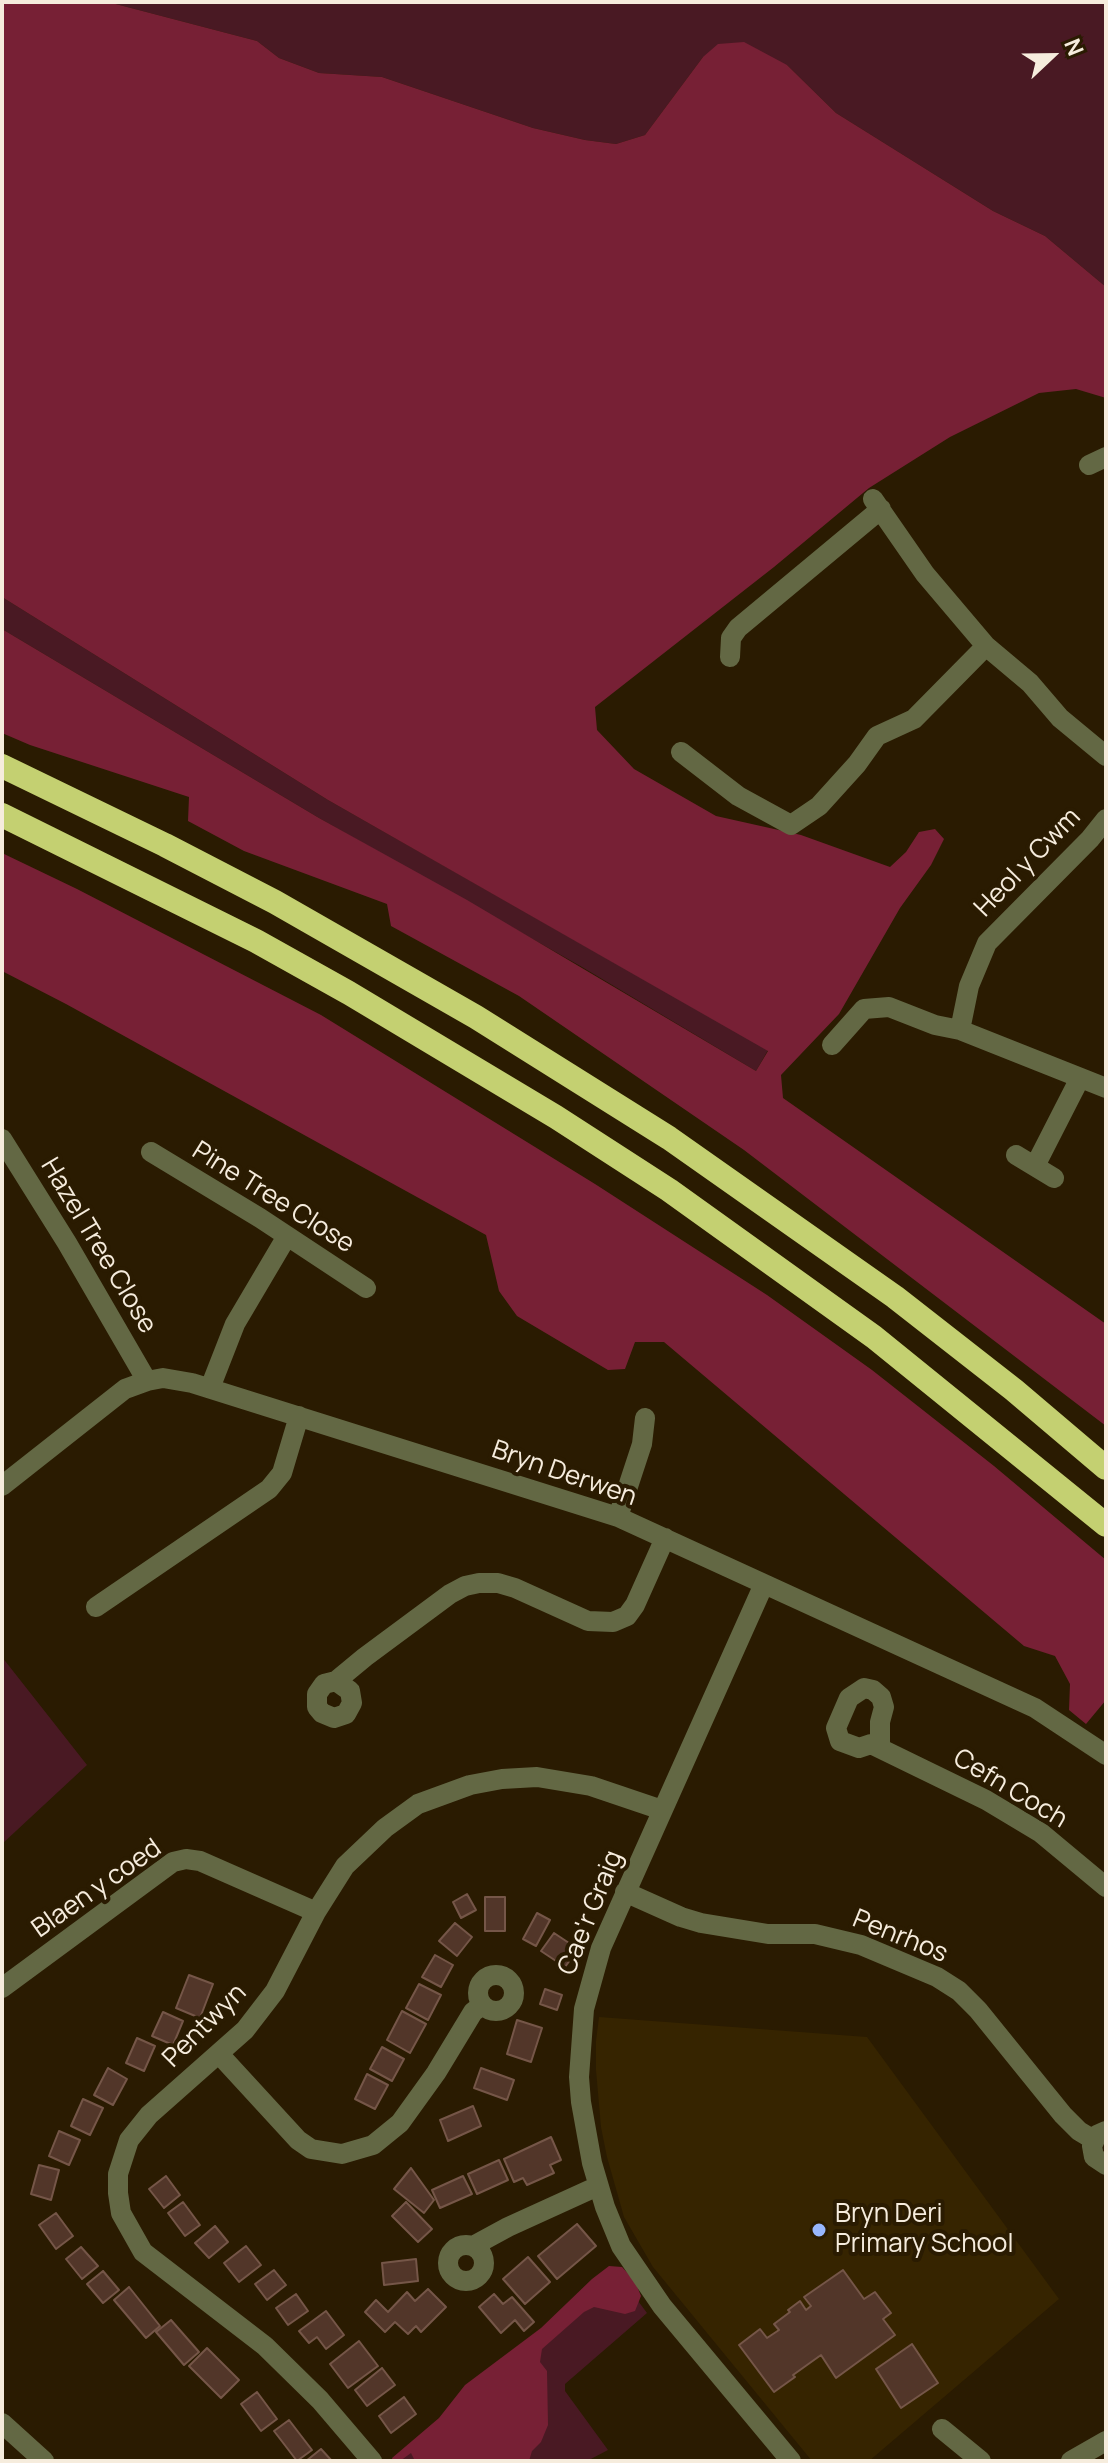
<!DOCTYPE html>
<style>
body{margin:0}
#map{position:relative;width:1108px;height:2463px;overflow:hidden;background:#2a1b01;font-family:Manrope,sans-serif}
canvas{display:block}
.frame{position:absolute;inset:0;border:4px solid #f6ecdd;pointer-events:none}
.north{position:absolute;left:1012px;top:16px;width:80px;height:80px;-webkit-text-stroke:6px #2a1b01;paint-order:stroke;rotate:68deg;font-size:22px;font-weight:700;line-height:32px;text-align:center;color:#f6ecdd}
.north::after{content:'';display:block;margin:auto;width:28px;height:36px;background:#f6ecdd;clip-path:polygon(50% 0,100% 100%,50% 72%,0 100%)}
</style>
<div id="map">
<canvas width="1108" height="2463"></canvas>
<div class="frame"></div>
<div class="north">N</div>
</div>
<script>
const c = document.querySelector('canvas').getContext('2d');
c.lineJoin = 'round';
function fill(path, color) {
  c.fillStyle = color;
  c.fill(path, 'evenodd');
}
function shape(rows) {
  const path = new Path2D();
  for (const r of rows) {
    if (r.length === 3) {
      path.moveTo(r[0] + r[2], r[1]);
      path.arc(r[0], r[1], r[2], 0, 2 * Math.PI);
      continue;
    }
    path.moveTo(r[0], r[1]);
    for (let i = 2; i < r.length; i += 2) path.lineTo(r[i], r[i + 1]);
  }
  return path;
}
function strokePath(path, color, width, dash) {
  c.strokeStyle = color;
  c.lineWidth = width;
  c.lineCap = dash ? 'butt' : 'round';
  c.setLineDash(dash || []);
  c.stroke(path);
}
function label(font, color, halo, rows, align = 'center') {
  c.font = font + ' Manrope,sans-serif';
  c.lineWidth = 8;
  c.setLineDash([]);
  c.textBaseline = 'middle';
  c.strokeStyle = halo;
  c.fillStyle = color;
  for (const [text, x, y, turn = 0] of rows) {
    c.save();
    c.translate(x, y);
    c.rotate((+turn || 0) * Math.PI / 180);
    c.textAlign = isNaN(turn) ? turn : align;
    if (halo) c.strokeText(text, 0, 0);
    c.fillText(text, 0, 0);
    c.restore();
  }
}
fill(shape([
 [599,2017,867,2037,1059,2299,869,2461,812,2461,653,2267,624,2217,607,2157,601,2127,596,2070,596,2041]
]), '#362400');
fill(shape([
 [108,2,1106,2,1106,287,1045,236,993,211,836,113,787,65,703,57,645,135,616,144,585,140,533,128,382,77,319,73,279,58,257,41],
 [2,597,328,800,768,1050,756,1071,582,967,319,818,2,629],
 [2,1657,87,1765,2,1844],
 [615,2270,647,2313,565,2384,565,2391,608,2450,587,2461,394,2461]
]), '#491923');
fill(shape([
 [2,2,108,2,257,41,279,58,319,73,382,77,533,128,585,140,616,144,645,135,703,57,718,44,744,42,787,65,836,113,993,211,1045,236,1106,287,1106,398,1076,389,1039,393,950,437,869,488,774,567,595,707,597,730,634,769,716,816,801,835,890,867,906,852,919,832,935,829,944,839,931,865,900,908,839,1014,781,1075,783,1098,1106,1324,1106,1426,744,1150,519,996,391,926,387,904,244,851,188,821,189,797,30,745,2,733,2,629,319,818,467,900,756,1071,768,1051,328,800,2,597],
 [2,853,77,889,321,1015,595,1184,767,1295,872,1370,994,1466,1106,1560,1106,1700,1086,1724,1069,1710,1070,1684,1055,1656,1024,1646,664,1342,635,1342,625,1369,608,1370,517,1316,499,1291,486,1235,66,1004,2,971],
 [609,2266,622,2267,635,2281,641,2296,635,2311,625,2314,594,2307,584,2312,542,2349,540,2362,547,2371,548,2425,541,2442,532,2451,529,2461,415,2461,411,2453,400,2461,393,2461,392,2458,439,2418,465,2385,541,2328,592,2279]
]), '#772035');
const building = shape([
 [467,1894,476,1910,461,1918,453,1902,467,1894],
 [485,1897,505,1897,505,1931,485,1931,485,1897],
 [537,1913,550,1920,536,1946,523,1939,537,1913],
 [455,1923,472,1937,457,1956,439,1941,455,1923],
 [554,1933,578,1949,565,1967,541,1951,554,1933],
 [435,1955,453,1965,441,1987,422,1977,435,1955],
 [189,1975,213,1984,200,2018,176,2008,189,1975],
 [419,1984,441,1995,428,2020,406,2008,419,1984],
 [545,1989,562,1995,557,2010,540,2004,545,1989],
 [402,2011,426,2024,410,2053,387,2040,402,2011],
 [163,2012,183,2021,173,2045,152,2036,163,2012],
 [517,2020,542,2028,531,2062,507,2054,517,2020],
 [137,2038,155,2046,144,2071,126,2063,137,2038],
 [382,2047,404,2059,392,2081,370,2069,382,2047],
 [108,2068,127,2079,113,2105,94,2095,108,2068],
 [481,2068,514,2080,507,2100,474,2088,481,2068],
 [367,2074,388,2085,375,2109,355,2099,367,2074],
 [83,2099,103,2108,90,2135,71,2126,83,2099],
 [473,2106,481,2126,448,2141,440,2120,473,2106],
 [59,2131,80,2140,69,2165,49,2156,59,2131],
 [551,2137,561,2160,550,2165,554,2173,527,2185,523,2178,514,2182,504,2159,551,2137],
 [499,2160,508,2180,477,2194,468,2174,499,2160],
 [39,2165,59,2170,51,2200,31,2194,39,2165],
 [411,2168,434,2200,424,2213,394,2189,411,2168],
 [166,2176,180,2195,164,2208,149,2189,166,2176],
 [463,2176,472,2194,440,2208,432,2190,463,2176],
 [183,2202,200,2225,185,2236,168,2213,183,2202],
 [406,2202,432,2229,418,2242,392,2216,406,2202],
 [56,2213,73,2236,56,2249,39,2225,56,2213],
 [577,2224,596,2246,557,2279,538,2256,577,2224],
 [215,2226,228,2242,209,2258,195,2243,215,2226],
 [246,2246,261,2265,239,2282,224,2263,246,2246],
 [81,2247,98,2266,82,2279,66,2259,81,2247],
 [528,2257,550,2282,525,2304,503,2279,528,2257],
 [416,2259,418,2281,384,2285,382,2263,416,2259],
 [274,2270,286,2285,267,2300,255,2284,274,2270],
 [843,2270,864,2299,875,2292,891,2313,883,2319,895,2335,836,2378,821,2355,793,2375,795,2377,774,2392,739,2345,760,2329,767,2338,779,2330,774,2324,790,2312,788,2310,800,2301,806,2310,811,2306,804,2297,843,2270],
 [103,2271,119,2290,103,2303,87,2284,103,2271],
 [129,2287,160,2326,146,2338,114,2300,129,2287],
 [428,2289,446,2307,421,2332,416,2326,408,2334,395,2322,385,2332,365,2312,376,2300,388,2312,407,2292,415,2301,428,2289],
 [296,2294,308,2311,288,2325,276,2308,296,2294],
 [494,2294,503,2304,512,2297,534,2322,524,2331,515,2320,501,2333,479,2307,494,2294],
 [326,2311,344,2335,326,2349,317,2337,309,2343,299,2331,326,2311],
 [171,2320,199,2352,184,2365,156,2332,171,2320],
 [359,2341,378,2366,348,2388,330,2364,359,2341],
 [912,2344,938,2383,901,2408,876,2369,912,2344],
 [207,2348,239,2380,221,2398,189,2366,207,2348],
 [382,2368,395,2385,367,2406,355,2390,382,2368],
 [257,2392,277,2419,261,2431,241,2404,257,2392],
 [404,2397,416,2414,391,2433,379,2416,404,2397],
 [289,2420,312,2450,297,2461,274,2431,289,2420],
 [321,2449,332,2461,306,2461,321,2449]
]);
fill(building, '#523629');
strokePath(building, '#755648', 2);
strokePath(shape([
 [1089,465,1106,457],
 [873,499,925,574,986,646,1030,683,1060,718,1106,756],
 [730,657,731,638,738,628,881,509],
 [681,752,738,796,791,825,819,806,857,764,877,736,914,719,986,646],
 [960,1030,1106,1088],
 [832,1045,864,1009,889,1007,935,1025,960,1030,969,986,987,943,1090,839,1106,819],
 [2,1139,67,1243,147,1381],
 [151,1152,260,1218,366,1288],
 [1016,1155,1054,1178],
 [1035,1166,1080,1078],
 [210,1388,235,1324,287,1236],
 [2,1486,125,1389,147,1381,163,1378,192,1383,618,1517,1035,1708,1106,1755],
 [618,1517,642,1444,645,1418],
 [764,1584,601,1948,584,2009,579,2077,581,2102,592,2163,605,2207,621,2246,662,2306,791,2461],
 [96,1607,269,1489,282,1473,299,1416],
 [336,1681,350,1691,352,1703,346,1714,334,1718,322,1713,317,1707,317,1694,324,1684,336,1681,365,1657,450,1594,465,1586,479,1583,498,1583,515,1588,588,1621,613,1622,627,1616,635,1605,665,1538],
 [880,1748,880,1722,884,1707,881,1697,873,1690,864,1688,849,1698,836,1728,840,1741,859,1748,871,1744,986,1800,1041,1833,1106,1887],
 [625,1892,681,1917,701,1923,768,1934,815,1934,861,1945,937,1977,959,1991,978,2010,1063,2115,1079,2131,1094,2140],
 [496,1993,18],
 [2,1988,173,1862,186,1859,200,1861,316,1912],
 [219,2054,298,2140,311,2149,342,2154,373,2145,400,2123,436,2073,473,2012,482,2005],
 [1106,2131,1097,2135,1092,2146,1094,2157,1106,2165],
 [466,2263,18],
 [473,2246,508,2227,598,2186],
 [2,2423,44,2461],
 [942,2429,981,2461],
 [372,2461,320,2400,265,2346,143,2252,121,2213,118,2193,118,2174,129,2140,149,2115,245,2030,275,1991,316,1912,345,1866,385,1828,418,1804,470,1785,502,1779,537,1777,591,1786,662,1810],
 [1071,2461,1106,2441]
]), '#636844', 20);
strokePath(shape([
 [2,766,165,845,275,902,476,1017,669,1138,895,1297,1014,1390,1106,1468],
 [2,815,256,941,349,993,556,1117,669,1190,874,1337,1106,1525]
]), '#c4d071', 24);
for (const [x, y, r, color] of [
 [819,2230,8,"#97b6fd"]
]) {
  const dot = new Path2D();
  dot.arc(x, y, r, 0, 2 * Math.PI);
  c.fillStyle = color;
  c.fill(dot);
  strokePath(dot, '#2a1b01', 3);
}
label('26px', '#f6ecdd', '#2a1b01', [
 ["Heol y Cwm",1028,863,-46],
 ["Pine Tree Close",273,1198,32],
 ["Hazel Tree Close",98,1246,59],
 ["Bryn Derwen",564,1474,19],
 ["Cefn Coch",1010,1789,31],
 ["Blaen y coed",97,1889,-35],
 ["Cae'r Graig",591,1913,-68],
 ["Penrhos",900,1937,22],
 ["Pentwyn",205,2026,-45]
]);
label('26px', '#f6ecdd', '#2a1b01', [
 ["Bryn Deri",835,2215],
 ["Primary School",835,2245]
], 'left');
</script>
